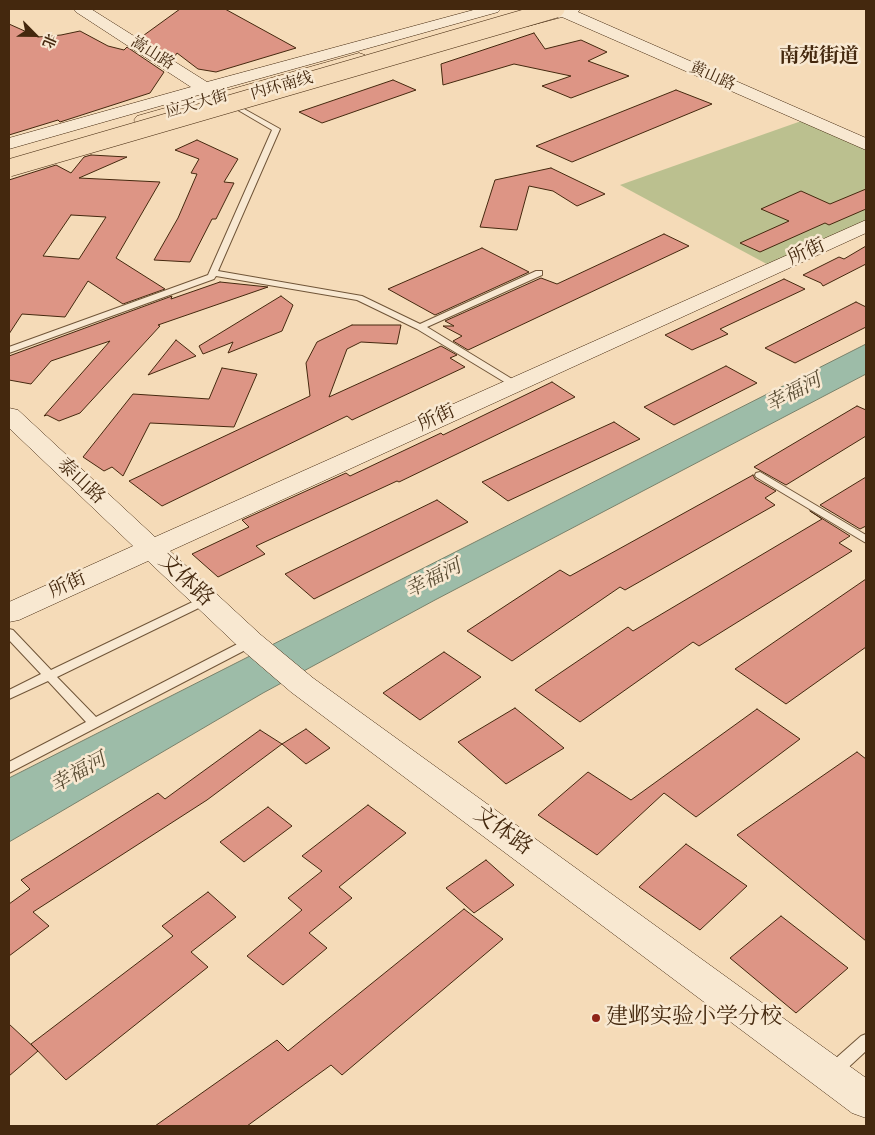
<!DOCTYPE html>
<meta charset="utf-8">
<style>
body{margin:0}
#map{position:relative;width:875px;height:1135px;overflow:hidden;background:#f5dbb8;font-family:"IM FELL Double Pica","Noto Serif SC",serif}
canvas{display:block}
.frame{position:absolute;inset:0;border:10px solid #44280e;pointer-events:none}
.north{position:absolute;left:10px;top:10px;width:50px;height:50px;-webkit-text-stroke:4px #f8e8d1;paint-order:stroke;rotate:113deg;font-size:14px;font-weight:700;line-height:20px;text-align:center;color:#44280e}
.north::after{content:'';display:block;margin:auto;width:18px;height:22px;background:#44280e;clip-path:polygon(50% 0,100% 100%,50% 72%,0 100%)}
</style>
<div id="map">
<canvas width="875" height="1135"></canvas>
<div class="frame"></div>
<div class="north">北</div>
</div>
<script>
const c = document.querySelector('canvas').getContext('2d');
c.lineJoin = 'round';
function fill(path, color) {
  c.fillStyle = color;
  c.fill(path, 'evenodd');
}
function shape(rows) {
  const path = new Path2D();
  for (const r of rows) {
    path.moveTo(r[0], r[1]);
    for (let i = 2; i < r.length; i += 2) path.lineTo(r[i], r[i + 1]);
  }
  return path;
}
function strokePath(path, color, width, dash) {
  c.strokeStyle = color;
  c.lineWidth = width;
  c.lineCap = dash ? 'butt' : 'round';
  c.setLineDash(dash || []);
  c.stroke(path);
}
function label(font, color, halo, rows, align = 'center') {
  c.font = font + ' "IM FELL Double Pica","Noto Serif SC",serif';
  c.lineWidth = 5;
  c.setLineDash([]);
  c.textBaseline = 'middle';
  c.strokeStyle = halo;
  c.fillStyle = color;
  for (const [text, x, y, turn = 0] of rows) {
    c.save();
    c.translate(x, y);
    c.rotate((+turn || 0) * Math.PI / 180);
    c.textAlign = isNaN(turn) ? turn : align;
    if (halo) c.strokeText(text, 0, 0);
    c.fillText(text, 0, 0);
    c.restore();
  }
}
fill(shape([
 [807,119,866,145,866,227,776,269,620,185]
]), '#bbc08f');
const water = shape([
 [866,344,866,374,435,600,263,693,9,842,9,778,866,344]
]);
fill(water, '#9dbca8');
strokePath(water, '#79816a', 1);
const building = shape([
 [180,9,225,9,296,48,216,72,198,69,177,53,173,59,140,38,180,9],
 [9,24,38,37,61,35,80,31,108,46,124,50,127,47,164,72,150,93,60,122,58,120,9,135,9,24],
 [534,33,545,49,581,40,607,52,588,61,629,76,571,98,542,86,571,76,514,64,443,85,441,64,534,33],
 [393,80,416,90,322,123,299,112,393,80],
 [676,90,712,104,572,162,536,146,676,90],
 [197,140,238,159,224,182,234,183,216,219,212,219,190,262,154,260,178,218,197,174,191,173,199,159,175,150,197,140],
 [91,155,127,157,79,178,160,182,116,258,165,289,123,304,88,281,65,317,22,314,9,334,9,180,56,165,71,173,84,157,91,155],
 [71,215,106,217,79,259,43,256,71,215],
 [551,168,605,194,577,206,553,191,529,186,517,230,480,227,495,180,551,168],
 [866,189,866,209,829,225,825,223,760,252,740,243,789,221,761,209,801,191,830,204,866,189],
 [664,234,689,246,468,350,453,341,462,336,443,326,454,326,445,321,541,278,557,284,664,234],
 [866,246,866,264,823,286,821,283,803,275,839,257,844,259,866,246],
 [482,248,529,272,435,315,388,289,482,248],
 [784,279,805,289,720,329,728,334,692,350,665,335,784,279],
 [220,282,268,287,158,325,160,326,80,413,59,421,47,415,44,416,110,341,51,361,31,384,9,380,9,356,172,296,171,299,220,282],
 [281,296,293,305,282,331,228,353,233,342,203,354,199,346,281,296],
 [856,302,866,307,866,327,795,363,765,348,856,302],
 [352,325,401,325,397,344,361,342,347,349,329,397,441,346,457,355,450,358,465,367,352,420,347,416,162,506,129,481,310,396,306,363,317,342,352,325],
 [176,340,196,356,148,375,176,340],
 [726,366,757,383,674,425,644,407,726,366],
 [222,368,257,374,234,427,150,423,123,476,112,467,104,471,83,457,133,394,209,399,222,368],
 [552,382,575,397,399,482,397,481,256,546,265,554,218,577,192,554,249,527,242,520,346,473,350,476,441,433,443,435,552,382],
 [857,406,866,410,866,436,786,485,754,467,857,406],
 [614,422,640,439,508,501,482,482,614,422],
 [753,475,755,479,776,491,765,498,775,505,625,590,620,587,512,661,467,631,560,570,570,576,753,475],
 [866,477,866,526,860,529,820,505,866,477],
 [437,500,468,522,314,599,285,574,437,500],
 [810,511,850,536,839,543,852,551,699,646,693,642,580,722,535,690,628,627,633,631,822,519,810,511],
 [866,579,866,647,786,704,735,669,866,579],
 [444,652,481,677,420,720,383,693,444,652],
 [515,708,564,748,506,784,458,742,515,708],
 [757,709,800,739,696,817,664,793,597,855,538,815,588,772,631,800,757,709],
 [306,729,330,748,306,764,282,744,306,729],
 [260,730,282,744,207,800,33,912,49,926,9,956,9,904,30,889,21,880,158,793,165,799,260,730],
 [857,752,866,759,866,941,737,835,857,752],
 [368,805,406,833,339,887,352,898,309,933,327,948,283,985,247,956,302,910,288,898,322,871,302,856,368,805],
 [268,807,292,826,244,862,220,842,268,807],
 [686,844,747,886,700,930,639,887,686,844],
 [486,860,514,885,474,913,446,888,486,860],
 [208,892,236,917,191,952,208,967,66,1080,31,1044,173,936,162,926,208,892],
 [464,909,503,939,342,1075,331,1065,247,1126,155,1126,277,1040,288,1051,464,909],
 [781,916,848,968,796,1013,730,958,781,916],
 [9,1024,38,1051,9,1076,9,1024]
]);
fill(building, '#dd9585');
strokePath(building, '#44280e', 1);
const lane = shape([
 [228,100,280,129,218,271,362,296,420,324,536,271,542,271,542,275,427,327,517,382,517,386,511,386,417,329,357,300,216,276,214,279,9,353,9,347,208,275,272,130,226,103,226,101,228,100],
 [760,472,866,535,866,543,756,477,755,475,756,473,760,472],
 [205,596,209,597,211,600,209,603,57,677,96,717,247,639,255,639,257,642,255,645,9,773,9,762,86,722,48,681,9,699,9,690,41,674,9,640,9,629,13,630,51,670,205,596],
 [866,1034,866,1051,839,1076,833,1078,827,1076,825,1071,827,1066,861,1036,866,1034]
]);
const secondary = shape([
 [74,9,91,9,207,82,477,9,501,9,498,12,218,90,227,95,257,95,260,99,257,103,224,105,202,94,9,149,9,138,191,87,76,12,74,9],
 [549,9,580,9,578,12,866,138,866,150,562,17,528,26,523,24,520,21,523,18,550,10,549,9],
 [866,220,866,233,170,551,261,635,313,678,866,1078,866,1118,852,1113,291,692,241,649,148,561,19,620,9,622,9,602,133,546,9,428,9,408,18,410,155,537,866,220]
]);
const primary = shape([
 [359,53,365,55,367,58,365,61,149,124,143,125,137,124,134,120,137,116,359,53]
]);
strokePath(lane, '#705538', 2);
strokePath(secondary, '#44280e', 1);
strokePath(primary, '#44280e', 1);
fill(lane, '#f8e8d1');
fill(secondary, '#f8e8d1');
fill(primary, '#f5dbb8');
const highwayBridge = shape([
 [9,168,556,9]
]);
strokePath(highwayBridge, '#44280e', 18, []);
strokePath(highwayBridge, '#f5dbb8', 17);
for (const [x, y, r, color] of [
 [596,1018,5,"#8f2418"]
]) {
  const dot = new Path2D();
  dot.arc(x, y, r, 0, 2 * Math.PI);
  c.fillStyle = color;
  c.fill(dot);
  strokePath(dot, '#f8e8d1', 2);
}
label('16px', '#44280e', '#f8e8d1', [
 ["嵩山路",152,54,32],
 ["黄山路",712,77,24],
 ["内环南线",282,87,-16],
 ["应天大街",197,105,-16]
]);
label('19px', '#44280e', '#f8e8d1', [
 ["所街",807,253,-24],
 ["所街",437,419,-24],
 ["泰山路",80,482,43],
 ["所街",68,586,-24]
]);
label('bold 20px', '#44280e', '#f8e8d1', [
 ["南苑街道",819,58]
]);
label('italic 20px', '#5a4d34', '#f8e8d1', [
 ["幸福河",794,394,-27],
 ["幸福河",434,580,-27],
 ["幸福河",79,774,-29]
]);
label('22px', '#44280e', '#f8e8d1', [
 ["文体路",185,581,43],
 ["文体路",502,832,36]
]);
label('22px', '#44280e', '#f8e8d1', [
 ["建邺实验小学分校",606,1018]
], 'left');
</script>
